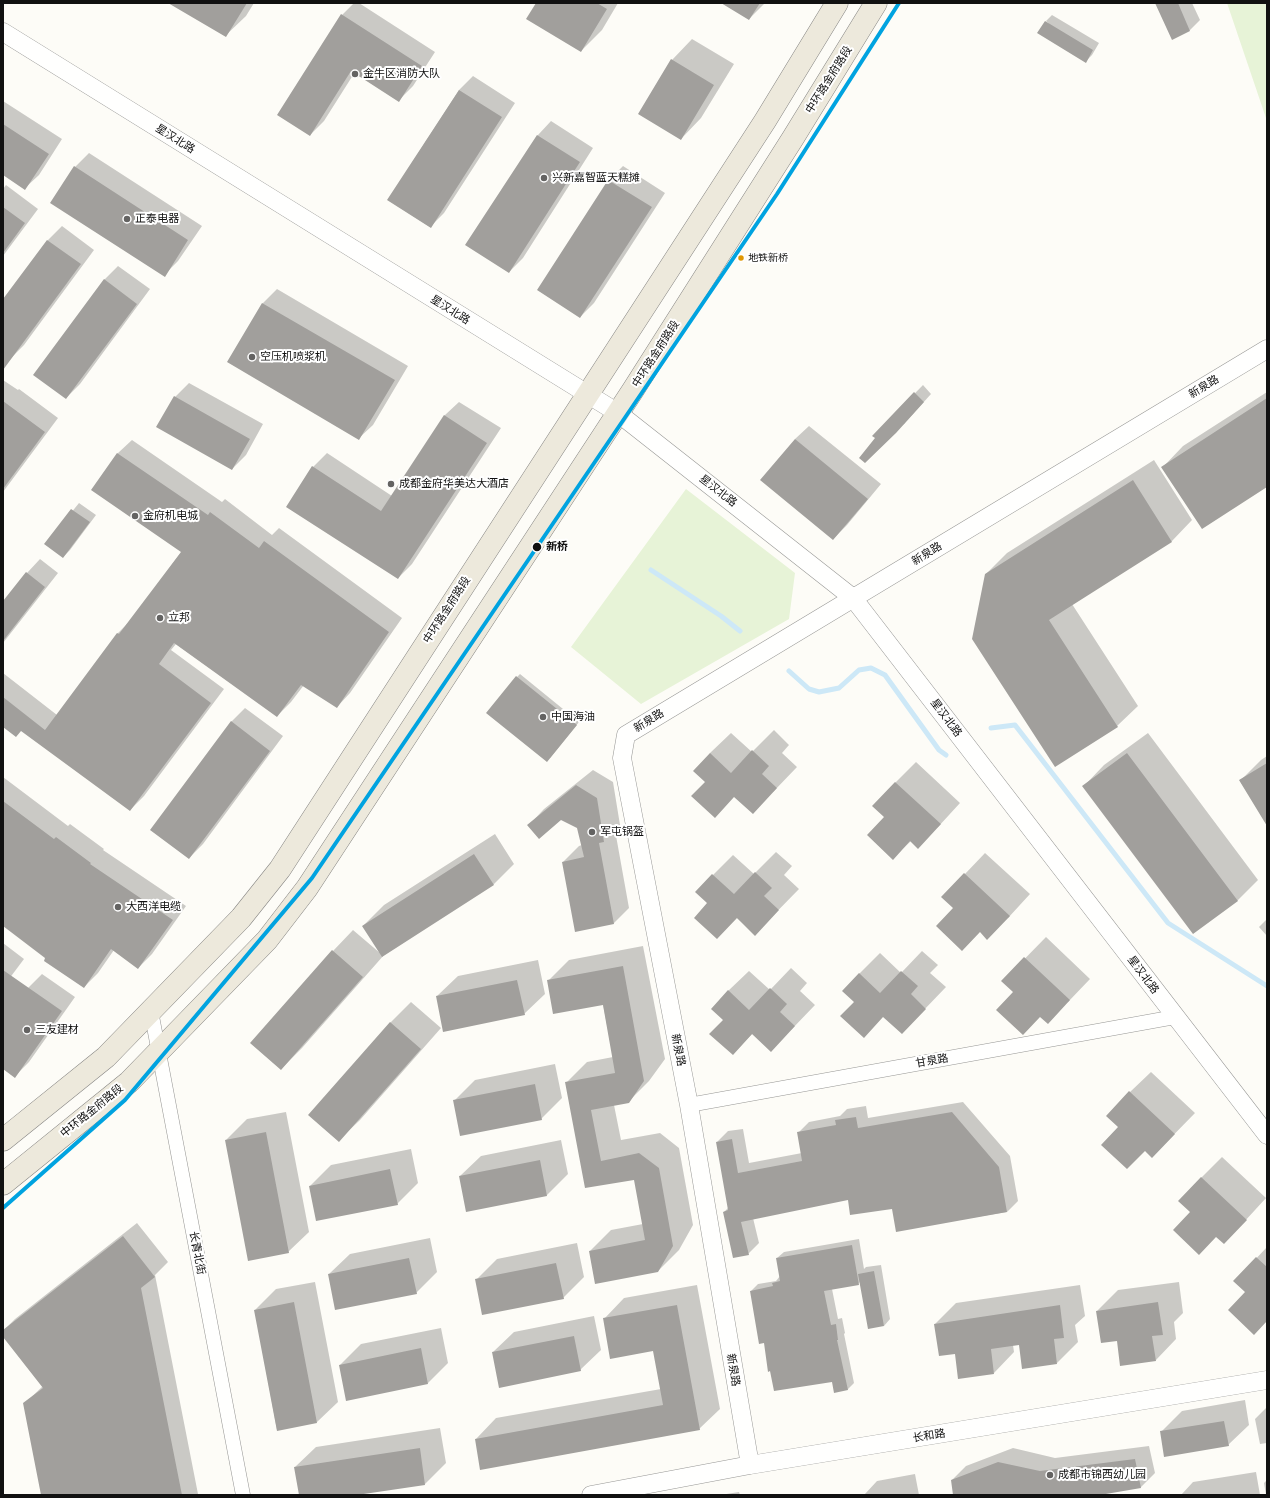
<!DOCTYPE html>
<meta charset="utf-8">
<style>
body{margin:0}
#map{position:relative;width:1270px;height:1498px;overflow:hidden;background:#fdfcf7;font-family:Lora,serif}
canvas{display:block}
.frame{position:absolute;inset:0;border:4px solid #111;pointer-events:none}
</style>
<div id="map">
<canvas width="1270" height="1498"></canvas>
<div class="frame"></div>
</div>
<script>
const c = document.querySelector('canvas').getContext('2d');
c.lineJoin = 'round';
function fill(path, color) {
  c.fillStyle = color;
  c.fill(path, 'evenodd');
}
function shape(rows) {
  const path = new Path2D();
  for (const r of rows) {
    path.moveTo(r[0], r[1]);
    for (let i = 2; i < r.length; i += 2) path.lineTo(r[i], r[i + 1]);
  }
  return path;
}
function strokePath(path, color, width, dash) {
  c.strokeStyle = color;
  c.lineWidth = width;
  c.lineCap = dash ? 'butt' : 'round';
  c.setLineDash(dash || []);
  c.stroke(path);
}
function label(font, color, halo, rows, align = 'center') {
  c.font = font + ' Lora,"Noto Sans SC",serif';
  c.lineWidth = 4;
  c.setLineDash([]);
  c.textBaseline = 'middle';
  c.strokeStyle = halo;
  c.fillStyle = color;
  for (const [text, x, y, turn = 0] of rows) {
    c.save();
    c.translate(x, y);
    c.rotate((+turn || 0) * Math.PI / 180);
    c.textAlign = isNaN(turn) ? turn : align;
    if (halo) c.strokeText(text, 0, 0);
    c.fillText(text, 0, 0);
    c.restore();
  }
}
fill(shape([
 [1227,3,1267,3,1267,121],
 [686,489,795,573,789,619,641,704,571,647]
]), '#e7f3d7');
fill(shape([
 [173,3,254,3,246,16,225,36],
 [354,3,359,3,435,52,413,86,399,100,355,72,324,121,310,135,342,15],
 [537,3,618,3,602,30,581,51],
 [723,3,765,3,749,19],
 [1156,3,1192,3,1200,20,1190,30,1172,38],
 [1052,15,1099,43,1092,55,1086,61,1046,21],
 [692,39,734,64,701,118,681,139,672,60],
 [473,76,515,103,444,213,430,227,388,200,459,90],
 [3,101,62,139,39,175,25,188,3,174],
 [551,121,593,148,523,258,509,272,467,245,538,135],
 [89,153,202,226,178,261,164,275,75,167],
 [623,166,665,193,594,303,580,317,538,290,609,180],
 [6,185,38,209,3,256,3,189],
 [62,226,94,250,24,345,10,359,3,354,3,301,48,240],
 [118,266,150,289,80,384,66,398,104,280],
 [277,289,408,366,373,425,359,438,228,362,263,303],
 [3,380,18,390,19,389,58,418,3,492],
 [189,383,263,424,246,455,232,469,175,397],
 [923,385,931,394,904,424,873,436],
 [1267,392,1267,486,1163,467,1183,446],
 [459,402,501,428,412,564,398,578,313,467,327,453,392,496,445,415],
 [809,426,881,484,847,525,833,539,795,439],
 [132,440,222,502,225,499,272,535,279,528,402,618,350,693,337,707,304,685,291,702,277,716,176,644,171,650,224,689,144,796,130,810,22,730,3,726,3,673,57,715,118,633,131,620,182,551,93,490,118,453],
 [1154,460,1192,520,1172,541,1072,604,1138,706,1117,726,986,574,1007,553],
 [79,503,96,515,70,550,63,557,46,544],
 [40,559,58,573,3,643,3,603,27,573],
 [520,674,579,722,550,758,517,677],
 [245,708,283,736,203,844,189,858,231,722],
 [774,730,789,745,782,753,797,767,773,792,735,796,706,782,710,753,731,733,752,752],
 [1148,733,1258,880,1237,901,1084,786,1104,765],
 [1267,756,1267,824,1240,781,1261,760],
 [916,762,960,803,938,827,911,841,893,858,885,817,895,783],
 [593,770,613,782,620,825,615,830,629,908,613,924,563,862,579,846,582,845,578,827,561,819,529,825,544,809],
 [3,777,68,826,70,824,104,849,103,850,186,906,152,954,138,968,114,950,98,973,84,987,3,925],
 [495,834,514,864,494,884,384,955,302,1048,281,1069,333,951,353,930,380,953,363,926,384,905],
 [776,852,792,866,784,875,799,889,755,934,737,918,709,903,713,875,733,855,754,874],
 [985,853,1030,894,1008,918,955,908,943,897],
 [1267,919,1267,936,1259,927],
 [1046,937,1090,979,1068,1002,1015,992,1003,981],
 [3,943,24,959,3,987],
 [643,946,665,1059,649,1081,628,1102,614,1105,621,1140,660,1133,679,1148,693,1225,679,1250,658,1271,590,1251,611,1230,643,1224,635,1178,586,1187,566,1083,587,1062,613,1057,603,1004,548,981,569,960],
 [922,951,938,965,930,973,946,987,922,1012,884,1016,855,1002,859,974,880,953,901,973],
 [538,960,545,994,524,1014,437,996,458,976],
 [791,968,807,983,800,991,815,1005,791,1030,753,1033,733,1054,724,1019,728,991,749,971,770,990],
 [42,974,75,997,29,1062,15,1076,3,1068,3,1023,28,988],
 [411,1002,441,1028,360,1120,339,1140,309,1115,391,1022],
 [555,1064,562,1098,541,1119,454,1101,475,1080],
 [1151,1072,1195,1113,1152,1157,1120,1127,1130,1092],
 [963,1102,1010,1156,1018,1201,1007,1212,897,1230,893,1208,848,1199,753,1218,759,1243,748,1254,724,1212,729,1207,717,1142,728,1131,743,1129,749,1163,802,1153,798,1133,809,1122,840,1116,847,1109,866,1106,868,1118],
 [286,1112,309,1232,288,1252,226,1140,247,1119],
 [561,1140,568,1174,547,1195,467,1211,460,1176,481,1156],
 [411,1149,418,1183,397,1204,310,1186,331,1165],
 [1222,1157,1266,1198,1244,1222,1191,1212,1201,1178],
 [137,1223,168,1262,155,1275,198,1494,197,1495,42,1495,24,1404,43,1386,3,1336,3,1331,15,1319],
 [430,1238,437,1272,416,1293,329,1274,350,1254],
 [859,1239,864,1269,866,1267,881,1265,890,1319,884,1326,860,1282,858,1284,832,1289,838,1319,842,1318,845,1333,844,1334,854,1383,847,1390,765,1342,751,1291,758,1284,776,1281,780,1276,777,1258,784,1252],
 [577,1243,584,1277,563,1298,476,1280,497,1259],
 [1267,1247,1267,1321,1247,1292,1235,1281],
 [315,1282,338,1402,317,1422,277,1430,255,1310,276,1289],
 [1179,1282,1183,1313,1174,1322,1176,1339,1156,1360,1118,1340,1097,1311,1118,1290],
 [697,1285,720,1409,699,1429,476,1439,496,1418,661,1389,654,1350,604,1319,624,1298],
 [1080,1285,1085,1316,1075,1325,1078,1342,1057,1363,1019,1344,1013,1345,1014,1352,994,1373,935,1324,956,1303],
 [594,1316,601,1350,580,1370,493,1352,514,1332],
 [441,1328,448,1363,428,1383,340,1365,361,1344],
 [1245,1400,1249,1425,1228,1445,1161,1432,1182,1411],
 [1267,1407,1267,1443,1260,1444,1255,1419],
 [440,1428,446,1463,425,1484,351,1495,300,1495,295,1467,316,1447],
 [1149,1446,1155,1473,1141,1487,1094,1495,954,1495,952,1480,966,1466,1013,1448,1055,1458],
 [1256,1472,1260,1495,1181,1495,1193,1482],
 [915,1474,919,1495,864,1495,877,1481],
 [1267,1480,1267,1495,1266,1495,1264,1483],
 [739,1492,740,1495,720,1495]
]), '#0003');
strokePath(shape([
 [651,570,721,616,740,631],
 [789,671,809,689,819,692,839,688,859,670,871,668,885,675,939,750,946,755],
 [991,728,1015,725,1168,923,1267,986]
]), '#cde8f7', 5);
fill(shape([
 [168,3,247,3,226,37],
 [536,3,597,3,607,9,581,52,526,19],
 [721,3,760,3,749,20],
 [1155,3,1178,3,1190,31,1172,40],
 [341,14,422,66,399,102,351,71,310,136,277,115],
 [1045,21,1093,50,1086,63,1037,33],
 [671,59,714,85,681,140,638,114],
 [459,90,502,117,431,228,387,200],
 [3,124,49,154,25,190,3,175],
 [537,135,580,162,509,273,465,245],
 [74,166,188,240,165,277,50,203],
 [608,180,652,207,580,318,537,290],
 [3,207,25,223,3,253],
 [47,240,81,264,3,370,3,299],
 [104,279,137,304,66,399,33,375],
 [262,303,395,380,359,440,227,362],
 [914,392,924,402,896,433,865,463,859,458,875,438,872,436],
 [174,396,250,439,232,470,156,427],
 [1267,398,1267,487,1202,529,1161,467],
 [3,401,45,432,3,489],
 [444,415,487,443,398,579,286,507,312,466,381,511],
 [795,439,868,499,833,540,760,480],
 [117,453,208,515,210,512,259,548,264,541,389,632,337,708,301,685,277,717,174,643,159,664,211,703,130,811,21,731,16,737,3,727,3,697,45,730,117,633,119,634,181,552,91,490],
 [1133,480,1172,542,1049,620,1118,727,1055,767,972,639,985,574],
 [71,509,90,522,63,558,44,544],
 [26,572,45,587,3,641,3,601],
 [516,676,577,725,547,762,486,713],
 [231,721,270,751,189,859,150,830],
 [752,750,769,766,762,774,777,788,753,814,734,797,715,818,691,796,705,782,693,771,710,753,731,773],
 [1127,753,1238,901,1193,934,1082,786],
 [1267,763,1267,826,1239,780],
 [895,782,941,824,918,849,910,841,893,860,867,835,884,817,872,806],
 [576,785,597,798,604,842,599,843,614,924,575,932,562,862,584,857,577,828,561,820,539,839,527,825],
 [3,801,54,839,56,837,91,863,90,864,173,920,138,969,111,949,84,988,44,961,45,958,3,926],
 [474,854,494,885,382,957,362,926],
 [755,872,772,888,764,896,779,910,755,936,737,918,717,939,694,918,707,903,695,892,712,874,734,894],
 [964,873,1010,916,987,940,980,932,962,951,936,926,953,908,941,897],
 [332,950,363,977,281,1070,250,1043],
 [1024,957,1070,1000,1048,1024,1040,1017,1023,1035,996,1010,1013,992,1001,981],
 [623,966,644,1081,629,1103,591,1110,601,1161,639,1153,659,1168,673,1246,658,1272,595,1284,589,1251,645,1240,634,1180,585,1188,565,1082,615,1073,603,1005,553,1014,547,980],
 [3,970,62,1011,15,1078,3,1069],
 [901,971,918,986,911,994,926,1009,902,1034,883,1017,864,1038,840,1016,854,1002,842,991,859,973,880,993],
 [517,980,525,1015,443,1032,436,996],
 [770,988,787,1004,780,1012,795,1026,771,1052,752,1034,733,1055,709,1034,723,1020,711,1009,728,990,749,1010],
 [390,1022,421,1049,339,1142,308,1115],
 [535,1084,542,1120,460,1136,453,1100],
 [1129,1091,1175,1134,1152,1158,1145,1151,1127,1169,1101,1145,1118,1127,1106,1116],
 [952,1112,999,1167,1007,1212,896,1232,892,1209,850,1215,848,1200,741,1222,749,1255,733,1258,723,1212,728,1210,716,1142,732,1139,738,1173,802,1161,797,1132,836,1125,835,1120,856,1117,858,1128],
 [266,1132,289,1253,248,1261,225,1140],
 [540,1160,547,1196,466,1212,459,1176],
 [390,1169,398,1205,316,1221,309,1186],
 [1201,1177,1247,1220,1224,1244,1216,1237,1199,1255,1173,1230,1190,1212,1178,1201],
 [123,1236,155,1277,141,1288,182,1495,41,1495,23,1403,43,1388,3,1337,3,1330],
 [852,1245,859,1285,824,1291,831,1325,836,1324,838,1340,837,1340,848,1390,834,1393,832,1382,774,1391,770,1371,768,1372,764,1343,759,1344,750,1291,773,1286,772,1283,780,1281,776,1258],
 [1256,1257,1267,1267,1267,1321,1254,1335,1228,1310,1245,1292,1233,1281],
 [409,1258,417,1294,335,1310,328,1274],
 [556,1263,564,1299,482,1315,475,1279],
 [874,1271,884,1326,868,1329,858,1274],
 [294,1302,317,1423,277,1431,254,1310],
 [1158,1302,1163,1335,1152,1336,1156,1361,1120,1366,1117,1341,1101,1343,1096,1311],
 [677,1305,700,1430,480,1470,475,1439,663,1405,653,1351,610,1359,603,1318],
 [1060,1305,1064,1338,1054,1339,1057,1364,1022,1369,1019,1345,991,1349,994,1374,958,1379,955,1354,939,1356,934,1324],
 [574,1336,581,1371,499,1388,492,1352],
 [421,1348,428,1384,346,1401,339,1365],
 [1224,1421,1229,1446,1164,1457,1160,1431],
 [420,1448,425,1485,357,1495,299,1495,294,1467],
 [1135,1459,1141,1488,1100,1495,953,1495,951,1480,998,1462,1040,1471]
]), '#a19f9c');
const minor = shape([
 [151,1011,243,1495],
 [689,1105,1175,1017]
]);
const tertiary = shape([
 [3,32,618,413,853,598,1267,1135],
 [750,1465,689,1105,622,758,626,735,1267,349],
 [591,1495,750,1465,1267,1380]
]);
const primary = shape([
 [3,1140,106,1057,241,918,280,869,765,121,837,3],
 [3,1184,129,1082,267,940,307,888,633,390,793,138,876,3]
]);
strokePath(minor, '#979795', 15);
strokePath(tertiary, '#979795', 19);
strokePath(primary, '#858482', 23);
strokePath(minor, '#fffffe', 14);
strokePath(tertiary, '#fffffe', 18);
strokePath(primary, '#ede9dc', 22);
strokePath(shape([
 [3,1208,125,1100,312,878,777,194,899,3]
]), '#00a3e0', 4);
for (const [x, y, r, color] of [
 [355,74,4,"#646362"],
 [544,178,4,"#646362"],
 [127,219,4,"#646362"],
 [741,258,3.5,"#e09702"],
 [252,357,4,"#646362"],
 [391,484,4,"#646362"],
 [135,516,4,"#646362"],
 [537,547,5,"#111"],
 [160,618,4,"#646362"],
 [543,717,4,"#646362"],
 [592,832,4,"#646362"],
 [118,907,4,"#646362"],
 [27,1030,4,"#646362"],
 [1050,1475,4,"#646362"]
]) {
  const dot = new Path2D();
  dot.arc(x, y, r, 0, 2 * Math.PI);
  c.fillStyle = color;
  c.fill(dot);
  strokePath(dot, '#fff', 1.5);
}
label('10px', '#111', '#fff', [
 ["地铁新桥",748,258]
], 'left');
label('11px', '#111', '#fff', [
 ["金牛区消防大队",363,74],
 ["兴新嘉智蓝天糕摊",552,178],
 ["正泰电器",135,219],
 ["空压机喷浆机",260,357],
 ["成都金府华美达大酒店",399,484],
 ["金府机电城",143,516],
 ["立邦",168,618],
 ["中国海油",551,717],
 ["军屯锅盔",600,832],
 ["大西洋电缆",126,907],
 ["三友建材",35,1030],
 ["成都市锦西幼儿园",1058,1475]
], 'left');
label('11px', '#111', '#fff', [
 ["中环路金府路段",829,80,-58],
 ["星汉北路",175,139,32],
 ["星汉北路",450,310,32],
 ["中环路金府路段",656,354,-57],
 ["新泉路",1204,387,-31],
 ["星汉北路",718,491,38],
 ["新泉路",927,554,-31],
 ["中环路金府路段",447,610,-57],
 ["星汉北路",946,718,53],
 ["新泉路",649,721,-31],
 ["星汉北路",1143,975,53],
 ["新泉路",678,1050,79],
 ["甘泉路",932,1061,-10],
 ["中环路金府路段",92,1111,-39],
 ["长青北街",197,1253,79],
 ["新泉路",733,1370,80],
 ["长和路",929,1436,-9]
]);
label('bold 11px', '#111', '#fff', [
 ["新桥",546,547]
], 'left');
</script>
